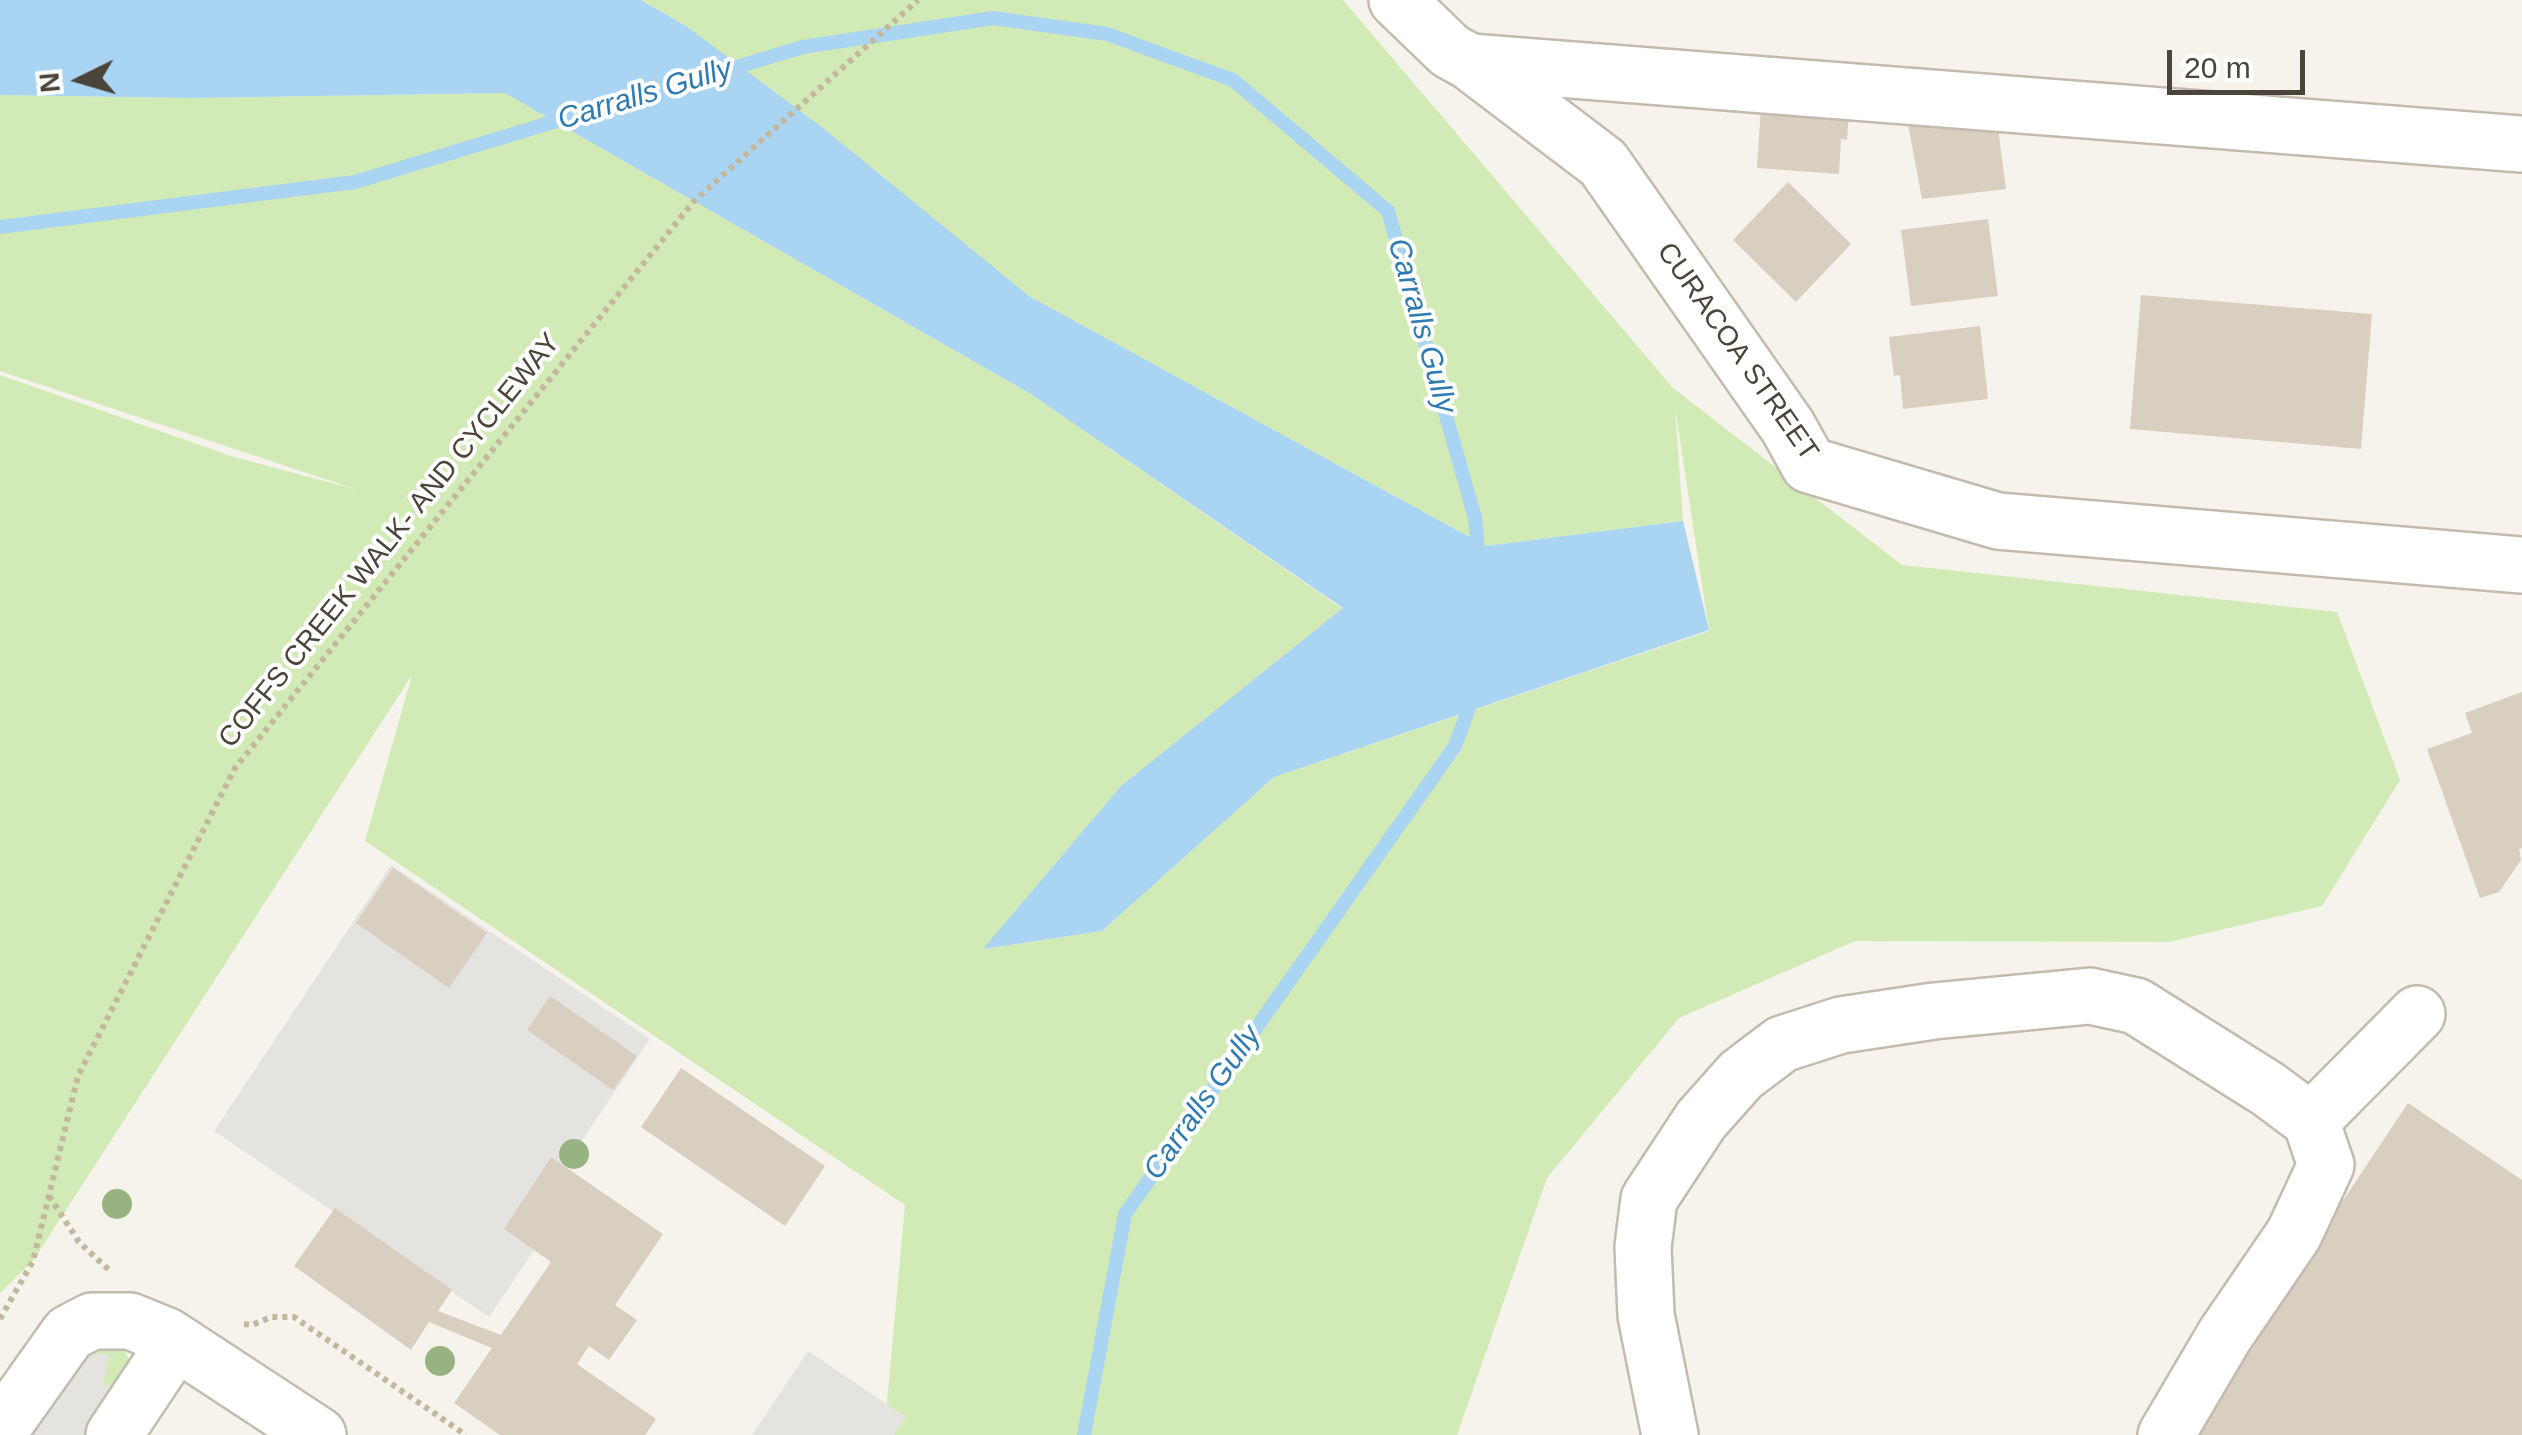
<!DOCTYPE html>
<style>
body{margin:0}
#map{position:relative;width:2522px;height:1435px;overflow:hidden;background:#f6f3ec;font-family:Arial,sans-serif}
canvas{display:block}
.north{position:absolute;left:30px;top:30px;width:100px;height:100px;-webkit-text-stroke:8px #fff;paint-order:stroke;rotate:265deg;font-size:28px;font-weight:700;line-height:40px;text-align:center;color:#4b4439}
.north::after{content:'';display:block;margin:auto;width:35px;height:45px;background:#4b4439;clip-path:polygon(50% 0,100% 100%,50% 72%,0 100%)}
.scale{position:absolute;left:2167px;top:50px;width:138px;height:45px;box-sizing:border-box;border:5px solid #4b4439;border-top:0;padding-left:12px;font-size:30px;line-height:35px;white-space:nowrap;color:#4b4439;-webkit-text-stroke:8px #fff;paint-order:stroke}
</style>
<div id="map">
<canvas width="2522" height="1435"></canvas>
<div class="north">N</div>
<div class="scale">20 m</div>
</div>
<script>
const c = document.querySelector('canvas').getContext('2d');
c.lineJoin = 'round';
function fill(path, color) {
  c.fillStyle = color;
  c.fill(path, 'evenodd');
}
function shape(rows) {
  const path = new Path2D();
  for (const r of rows) {
    path.moveTo(r[0], r[1]);
    for (let i = 2; i < r.length; i += 2) path.lineTo(r[i], r[i + 1]);
  }
  return path;
}
function strokePath(path, color, width, dash) {
  c.strokeStyle = color;
  c.lineWidth = width;
  c.lineCap = dash ? 'butt' : 'round';
  c.setLineDash(dash || []);
  c.stroke(path);
}
function label(font, color, halo, rows, align = 'center') {
  c.font = font + ' Arial,sans-serif';
  c.lineWidth = 8;
  c.setLineDash([]);
  c.textBaseline = 'middle';
  c.strokeStyle = halo;
  c.fillStyle = color;
  for (const [text, x, y, turn = 0] of rows) {
    c.save();
    c.translate(x, y);
    c.rotate((+turn || 0) * Math.PI / 180);
    c.textAlign = isNaN(turn) ? turn : align;
    if (halo) c.strokeText(text, 0, 0);
    c.fillText(text, 0, 0);
    c.restore();
  }
}
fill(shape([
 [641,0,1343,0,1673,388,1902,565,2337,612,2400,780,2322,906,2169,942,1855,941,1679,1018,1547,1178,1457,1435,884,1435,905,1205,365,841,412,675,33,1261,0,1293,0,375,234,457,358,490,0,371,0,95,193,98,505,93,1029,393,1343,609,1121,786,984,949,1102,931,1274,777,1709,631,1675,407,1683,521,1486,546,1029,296,686,26],
 [121,1344,135,1371,127,1387,103,1385,75,1353,80,1347]
]), '#d2eab5');
fill(shape([
 [391,865,650,1039,565,1166,551,1157,504,1229,534,1250,489,1317,214,1131],
 [808,1351,906,1417,894,1435,752,1435],
 [75,1353,109,1355,103,1385,127,1387,94,1435,18,1435]
]), '#e5e3e0');
fill(shape([
 [0,0,641,0,686,26,823,128,1029,296,1486,546,1683,521,1709,630,1274,777,1102,931,983,949,1121,786,1343,608,1029,393,505,93,193,98,0,95]
]), '#a9d4f2');
strokePath(shape([
 [723,71,803,47,993,18,1107,34,1233,80,1388,211,1475,518,1479,559],
 [0,227,355,182,573,116],
 [1084,1435,1125,1214,1455,746,1473,697]
]), '#a9d4f2', 14);
fill(shape([
 [1762,92,1850,99,1847,140,1841,139,1839,174,1757,168],
 [1996,113,2006,189,1922,199,1908,124],
 [1788,182,1851,244,1796,302,1733,240],
 [1988,219,1998,296,1911,306,1901,230],
 [2141,295,2372,314,2361,449,2130,429],
 [1980,326,1988,399,1903,409,1900,375,1894,376,1889,337],
 [2522,692,2522,848,2519,849,2521,860,2499,892,2480,898,2427,749,2472,733,2465,713],
 [393,868,487,933,449,988,356,923],
 [550,996,637,1056,613,1090,527,1030],
 [681,1068,825,1166,785,1226,641,1127],
 [2408,1103,2522,1180,2522,1435,2187,1435],
 [551,1157,663,1234,615,1305,637,1320,609,1360,589,1346,577,1364,656,1419,645,1435,500,1435,454,1403,492,1348,429,1322,411,1350,294,1266,335,1208,452,1290,438,1311,501,1335,551,1262,504,1229]
]), '#d8cfc1');
const minor = shape([
 [1397,0,1450,51,1470,62,1603,163,1788,427,1809,465,1998,521,2522,565],
 [1470,62,2522,144],
 [2311,1121,2417,1014],
 [0,1430,69,1333,92,1321,130,1321,167,1336,318,1435],
 [114,1435,176,1342],
 [1670,1435,1646,1315,1643,1247,1649,1199,1701,1120,1741,1075,1782,1044,1841,1025,1934,1011,2090,996,2136,1006,2268,1089,2311,1121,2326,1165,2294,1234,2225,1335,2166,1435]
]);
strokePath(minor, '#c2bbae', 60);
strokePath(shape([
 [49,1196,79,1242,110,1271],
 [0,1319,33,1261,78,1076,235,768,694,201,918,0],
 [244,1324,252,1325,271,1317,294,1317,466,1435]
]), '#c4b79f', 6, [5, 5]);
strokePath(minor, '#fff', 55);
c.fillStyle = '#97b381';
for (const [x, y] of [
 [574,1154],
 [117,1204],
 [440,1361]
]) {
  c.beginPath();
  c.arc(x, y, 15, 0, 2 * Math.PI);
  c.fill();
}
label('28px', '#4b4439', '#fff', [
 ["CURACOA STREET",1737,352,55],
 ["COFFS CREEK WALK- AND CYCLEWAY",390,541,-51]
]);
label('italic 30px', '#2e7ab2', '#fff', [
 ["Carralls Gully",645,95,-17],
 ["Carralls Gully",1421,326,74],
 ["Carralls Gully",1203,1103,-55]
]);
</script>
